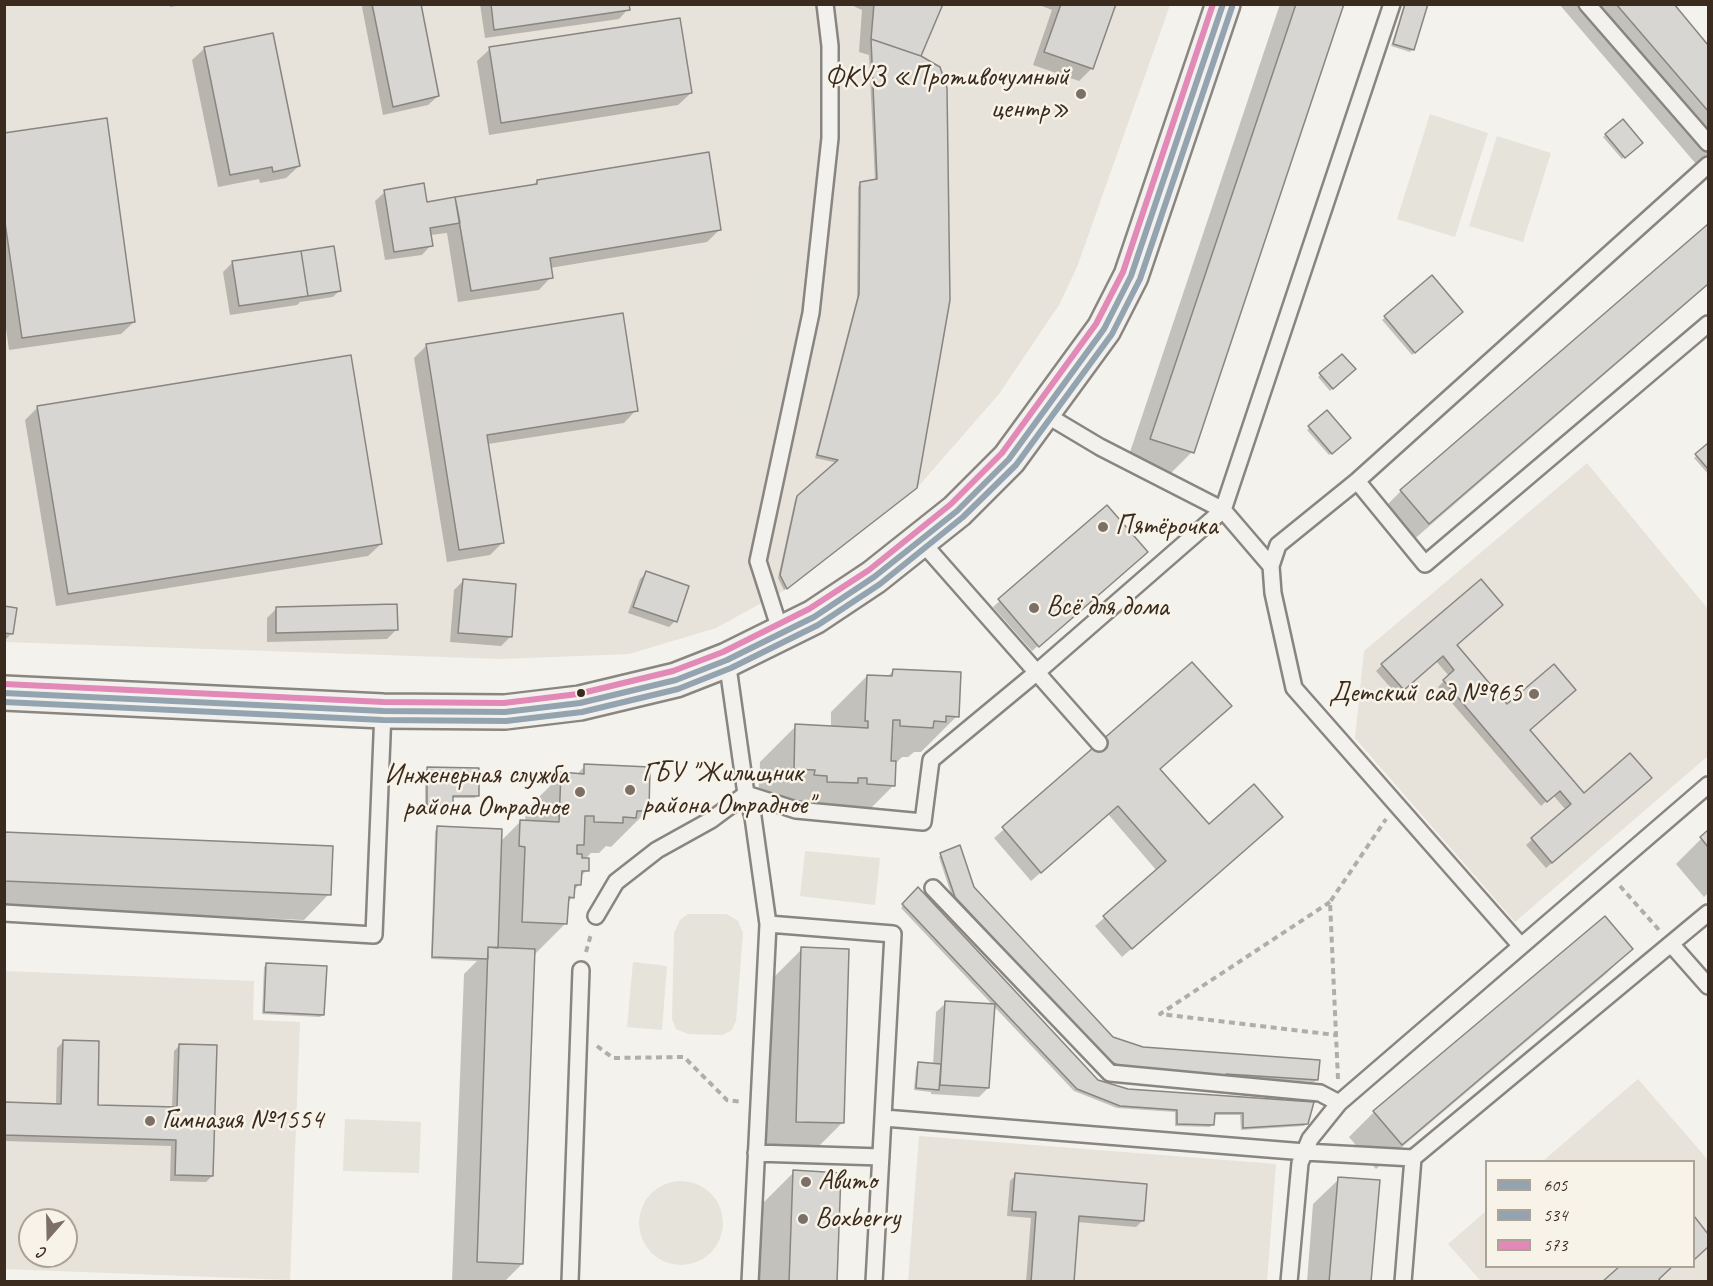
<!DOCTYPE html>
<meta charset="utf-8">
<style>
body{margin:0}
#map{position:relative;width:1713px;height:1286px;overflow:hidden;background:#f4f2ec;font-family:Caveat,sans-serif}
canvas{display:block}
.frame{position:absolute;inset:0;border:6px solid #3b2a1e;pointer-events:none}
.legend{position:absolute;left:1485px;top:1160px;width:210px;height:108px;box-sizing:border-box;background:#f7f3e8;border:2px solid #aca397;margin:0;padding:8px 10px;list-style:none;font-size:18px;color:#3b2a1e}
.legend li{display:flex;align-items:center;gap:12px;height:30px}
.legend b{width:30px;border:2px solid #aca397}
.north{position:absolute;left:18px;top:1208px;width:60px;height:60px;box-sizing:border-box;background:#f7f3e8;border:2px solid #aca397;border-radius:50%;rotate:200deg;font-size:16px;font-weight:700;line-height:24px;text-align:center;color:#3b2a1e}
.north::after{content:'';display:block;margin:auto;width:21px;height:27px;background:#7c7066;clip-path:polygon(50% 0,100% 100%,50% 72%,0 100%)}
</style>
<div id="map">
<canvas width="1713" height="1286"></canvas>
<div class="frame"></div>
<ul class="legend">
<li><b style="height:8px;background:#93a4b0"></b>605</li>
<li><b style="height:8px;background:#93a4b0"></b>534</li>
<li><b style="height:8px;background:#e289b7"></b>573</li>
</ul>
<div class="north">С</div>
</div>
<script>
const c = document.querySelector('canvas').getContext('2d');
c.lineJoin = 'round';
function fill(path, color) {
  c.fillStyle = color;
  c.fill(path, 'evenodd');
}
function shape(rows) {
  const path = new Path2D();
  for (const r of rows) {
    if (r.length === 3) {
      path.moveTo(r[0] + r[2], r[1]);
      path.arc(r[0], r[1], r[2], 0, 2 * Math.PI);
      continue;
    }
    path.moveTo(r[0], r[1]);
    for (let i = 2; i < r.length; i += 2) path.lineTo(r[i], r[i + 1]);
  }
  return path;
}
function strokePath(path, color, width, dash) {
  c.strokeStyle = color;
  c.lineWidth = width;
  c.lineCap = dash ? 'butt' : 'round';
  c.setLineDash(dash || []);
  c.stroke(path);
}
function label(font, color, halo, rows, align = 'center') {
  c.font = font + ' Caveat,sans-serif';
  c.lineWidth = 5;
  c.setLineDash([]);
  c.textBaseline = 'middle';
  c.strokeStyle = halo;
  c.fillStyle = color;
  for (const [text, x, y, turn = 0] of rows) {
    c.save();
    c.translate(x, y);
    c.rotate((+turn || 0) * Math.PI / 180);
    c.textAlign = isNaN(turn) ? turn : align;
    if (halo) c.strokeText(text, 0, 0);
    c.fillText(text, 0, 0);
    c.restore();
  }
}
fill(shape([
 [5,5,1170,5,1077,267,1059,305,999,394,917,488,787,589,716,628,629,654,501,659,5,642],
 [1587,463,1708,609,1708,756,1515,922,1355,738,1364,651],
 [5,971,254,981,253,1020,300,1022,290,1280,5,1269],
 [30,1220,66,1220,66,1256,30,1256],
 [1638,1079,1708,1160,1708,1281,1481,1281,1448,1244,1486,1211,1486,1266,1694,1266,1694,1162,1543,1161],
 [919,1136,1276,1164,1267,1281,908,1282]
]), '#e7e2da');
fill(shape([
 [759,5,810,5,820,63,820,102,798,260,792,284,787,323,775,376,775,414,755,433,718,393,712,381,731,358,745,321,758,253,767,225,761,104,763,62],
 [1430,114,1488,133,1455,237,1397,219],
 [1497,136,1551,153,1523,242,1469,226],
 [805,851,880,858,875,905,800,896],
 [688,914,727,914,738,921,743,933,736,1021,732,1030,723,1035,688,1034,676,1029,672,1019,674,933,680,920],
 [633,962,667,966,662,1030,627,1027],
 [345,1119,421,1122,419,1173,343,1171],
 [681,1223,42]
]), '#e6e3da');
fill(shape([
 [170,4,189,4,170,7],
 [365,4,420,4,438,96,428,105,383,115,362,7],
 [480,4,628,4,628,9,619,19,485,38],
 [849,4,942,4,917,57,913,490,784,590,778,578,795,500,838,463,815,458,857,298,858,187,860,184,875,181,869,55,859,52,862,10],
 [1037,4,1114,4,1092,68,1079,81,1033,65,1052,10],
 [1280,4,1343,4,1192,452,1167,477,1126,464],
 [1404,4,1426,4,1413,49,1410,52,1391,46],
 [1559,4,1672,4,1708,47,1708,178],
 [205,48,299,166,286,178,260,183,259,179,218,187,192,60],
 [490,49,691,93,678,105,489,135,477,61],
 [1623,121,1641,143,1622,159,1603,137],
 [4,134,134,322,121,334,9,350,4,314],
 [537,181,719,230,707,242,550,268,551,277,539,290,458,302,447,233,430,235,431,245,422,255,385,260,375,201,385,192,426,203,532,187],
 [1708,226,1708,285,1404,548,1376,516,1401,491],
 [232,263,339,291,333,297,300,302,297,305,230,315,223,272],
 [1432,278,1461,312,1412,355,1382,320],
 [427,345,636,410,624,423,488,444,503,542,490,555,447,562,414,358],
 [1342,356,1354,369,1330,391,1318,377],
 [38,407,381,544,368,556,56,606,25,420],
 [1327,412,1349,438,1329,455,1307,430],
 [1708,445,1708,474,1694,458],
 [1107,507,1140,558,1032,651,993,607],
 [646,573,675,621,669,627,628,613,640,579],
 [463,581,511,636,501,646,450,642,454,590],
 [4,608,12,633,6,639,4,639],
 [276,609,396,630,387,639,267,642,267,618],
 [1455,645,1584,795,1644,784,1546,868,1526,845,1566,810,1553,795,1541,806,1438,687,1449,676,1436,661,1397,695,1376,671,1382,665],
 [1192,664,1159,769,1208,826,1272,826,1122,957,1095,926,1157,871,1108,814,1031,881,994,838],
 [893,671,957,716,921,752,914,752,908,757,902,757,896,763,894,785,858,821,792,817,792,812,758,804,760,762,796,726,831,727,831,712,867,676,887,677],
 [585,766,647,811,611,847,606,846,599,853,591,853,584,860,587,870,580,877,579,885,573,891,573,897,567,903,566,923,533,956,522,1264,504,1282,452,1282,464,974,477,961,431,959,435,831,438,828,500,842,520,822,525,822,526,810,562,774,576,775],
 [428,769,477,796,475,798,451,798,451,804,449,807,425,807,425,771],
 [1708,832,1708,893,1704,897,1676,864],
 [4,833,329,894,304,920,4,907],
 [941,854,1112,1038,1142,1049,1317,1080,1314,1082,1117,1069,1104,1061,953,900,939,857],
 [918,889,1097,1082,1128,1091,1307,1123,1304,1126,1241,1130,1240,1115,1213,1115,1212,1124,1210,1127,1175,1126,1175,1112,1117,1108,1074,1091,901,908],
 [1605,918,1631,949,1606,974,1376,1169,1349,1137,1374,1112],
 [802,949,843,1122,807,1158,761,1157,766,985],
 [267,964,323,1015,320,1017,262,1014,264,967],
 [946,1003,988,1088,979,1097,931,1094,931,1092,914,1090,916,1067,918,1064,933,1065,936,1012],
 [63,1042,96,1106,172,1108,174,1051,180,1045,212,1176,206,1182,170,1181,171,1146,4,1141,4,1104,56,1105,57,1048],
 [794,1172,835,1282,755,1282,758,1208],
 [1016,1175,1142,1221,1136,1227,1077,1222,1072,1282,1026,1282,1031,1218,1007,1216,1010,1181],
 [1339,1179,1370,1282,1307,1282,1313,1204],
 [1694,1219,1708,1236,1708,1246,1694,1259]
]), '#0003');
const building = shape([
 [372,4,421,4,439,96,393,107,372,4],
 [491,4,629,4,630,10,494,30,491,4],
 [874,4,943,4,921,56,871,39,874,4],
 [1061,4,1116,4,1093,69,1044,52,1061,4],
 [1296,4,1344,4,1194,453,1150,439,1296,4],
 [1405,4,1428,4,1414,50,1393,44,1405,4],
 [1616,4,1674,4,1708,45,1708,111,1616,4],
 [680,18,692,93,501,123,489,47,680,18],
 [273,33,300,166,273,172,272,167,230,175,204,47,273,33],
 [871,39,921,56,940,67,947,88,950,300,917,488,787,589,780,575,797,496,838,460,817,455,859,294,860,182,877,179,871,39],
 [107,118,135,322,22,338,4,216,4,133,107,118],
 [1623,119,1643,143,1625,158,1605,134,1623,119],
 [709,152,721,230,550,258,553,278,471,291,455,197,537,184,537,180,709,152],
 [424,183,427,202,455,197,460,223,430,228,433,246,394,252,384,190,424,183],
 [1708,224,1708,284,1429,524,1400,490,1708,224],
 [334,246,341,291,308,296,301,251,334,246],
 [301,251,308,296,239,306,232,261,301,251],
 [1432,275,1463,312,1415,353,1384,316,1432,275],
 [623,313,638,411,487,435,504,543,459,550,426,344,623,313],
 [1342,354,1356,369,1333,389,1319,373,1342,354],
 [351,355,382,544,68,594,37,406,351,355],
 [1327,410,1351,438,1332,454,1308,426,1327,410],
 [1708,443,1708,469,1695,454,1708,443],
 [1107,505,1148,552,1039,647,998,599,1107,505],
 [646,571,689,586,677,622,633,607,646,571],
 [463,579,516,584,512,637,458,633,463,579],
 [1481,579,1503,605,1457,645,1507,704,1554,664,1576,690,1530,730,1584,793,1630,753,1652,778,1552,863,1531,838,1571,804,1560,791,1547,802,1443,680,1454,670,1443,656,1404,690,1381,664,1481,579],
 [397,604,398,630,276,633,276,607,397,604],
 [4,606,17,608,13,634,4,633,4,606],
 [1192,662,1232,706,1160,769,1209,824,1254,784,1283,817,1132,949,1103,916,1166,861,1118,806,1041,873,1002,827,1192,662],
 [893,669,961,672,959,717,946,716,946,722,934,721,933,728,900,726,900,720,893,720,891,761,896,761,895,786,867,784,867,778,858,778,858,783,827,782,827,776,814,775,815,770,794,769,795,724,868,728,868,721,865,721,867,675,892,676,893,669],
 [584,764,650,767,649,811,637,811,636,818,623,817,623,823,594,822,594,816,585,816,584,845,577,845,577,854,582,854,582,858,589,858,589,871,582,871,581,885,575,885,574,898,569,897,567,924,522,922,525,847,519,846,520,820,559,822,561,772,584,774,584,764],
 [427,767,479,768,479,796,453,796,453,805,427,805,427,767],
 [437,826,502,829,498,948,488,947,488,959,432,957,437,826],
 [1708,830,1708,847,1700,837,1708,830],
 [4,832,333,846,331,895,4,881,4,832],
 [960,845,974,887,1113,1037,1143,1047,1320,1060,1318,1080,1226,1074,1222,1077,1121,1067,1106,1059,955,897,940,853,960,845],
 [918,887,1098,1080,1128,1089,1314,1102,1308,1124,1243,1128,1243,1113,1215,1113,1214,1125,1177,1124,1177,1110,1120,1106,1077,1089,902,904,918,887],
 [1605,916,1633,949,1402,1145,1373,1111,1605,916],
 [488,947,535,949,523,1264,477,1262,488,947],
 [801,947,849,949,844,1123,796,1122,801,947],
 [266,963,327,966,324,1015,264,1012,266,963],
 [945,1001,995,1004,989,1088,940,1085,945,1001],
 [63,1040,99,1041,98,1105,177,1107,179,1044,217,1045,213,1176,175,1175,176,1140,4,1135,4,1102,61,1104,63,1040],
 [918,1062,941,1064,939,1090,916,1088,918,1062],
 [793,1170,841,1173,837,1282,789,1282,793,1170],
 [1015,1173,1147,1184,1144,1221,1079,1216,1074,1282,1031,1282,1036,1212,1012,1211,1015,1173],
 [1338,1177,1380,1180,1371,1282,1329,1282,1338,1177],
 [1694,1216,1708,1234,1708,1247,1695,1259,1694,1257,1694,1216],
 [1620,1266,1673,1266,1659,1279,1661,1282,1602,1282,1620,1266]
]);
fill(building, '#d8d6d2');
strokePath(building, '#898580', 1.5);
const lane = shape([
 [1587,4,1708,143],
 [1043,413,1100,447,1223,510,1271,566],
 [1357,481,1425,564,1708,324],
 [920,540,1099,743],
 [781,633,758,561,811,313,830,138,830,46,825,4],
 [727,660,746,794,753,817,768,924,750,1282],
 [933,888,1110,1073,1320,1093,1339,1103],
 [4,913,374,935,383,711],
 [596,916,616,882,657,850,711,820,746,794,796,810,923,822,931,760,1036,673,1223,510,1392,4],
 [768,924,893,934,874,1282],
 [1671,944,1708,986],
 [1521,946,1294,688,1273,593,1271,566,1278,545,1357,481,1708,165],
 [884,1118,1305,1152,1413,1158],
 [756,1153,881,1157],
 [570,1282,581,970],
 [1289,1282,1300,1163,1310,1139,1339,1103,1708,785],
 [1403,1282,1413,1158,1708,913]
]);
const secondary = shape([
 [4,693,383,711,505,712,580,703,676,680,727,660,814,617,874,577,957,511,1009,459,1104,329,1131,276,1223,4]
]);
strokePath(lane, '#898580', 20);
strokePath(secondary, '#898580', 38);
strokePath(shape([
 [1620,886,1659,930],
 [1330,902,1160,1014,1336,1035],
 [586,952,591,934],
 [597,1046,613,1058,684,1057,727,1100,742,1102],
 [1338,1079,1330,902,1386,819]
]), '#b1aeaa', 4, [6, 4.5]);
strokePath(lane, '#f2f1ed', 15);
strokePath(secondary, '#f2f1ed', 33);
strokePath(shape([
 [4,693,383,711,505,712,580,703,676,680,727,660,814,617,874,577,957,511,1009,459,1104,329,1131,276,1223,4]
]), '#93a4b0', 6);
strokePath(shape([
 [4,702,383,720,506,721,582,712,678,689,731,668,818,625,880,584,963,517,1016,465,1112,334,1140,279,1232,7]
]), '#93a4b0', 6);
strokePath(shape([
 [4,684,383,702,504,703,578,694,673,671,723,652,809,609,869,570,951,504,1002,453,1096,324,1123,272,1213,4]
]), '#e289b7', 6);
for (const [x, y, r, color] of [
 [1081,94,6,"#7c7066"],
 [1103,527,6,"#7c7066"],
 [1034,608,6,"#7c7066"],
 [581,693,5,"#3b2a1e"],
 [1534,694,6,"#7c7066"],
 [630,790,6,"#7c7066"],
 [580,792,6,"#7c7066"],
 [150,1121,6,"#7c7066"],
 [806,1182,6,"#7c7066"],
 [803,1219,6,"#7c7066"]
]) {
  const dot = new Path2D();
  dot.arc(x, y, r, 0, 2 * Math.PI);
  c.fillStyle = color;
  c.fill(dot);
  strokePath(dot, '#f7f3e8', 2);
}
label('28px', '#3b2a1e', '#f7f3e8', [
 ["ФКУЗ «Противочумный",1069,78,"right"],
 ["центр»",1069,110,"right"],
 ["Пятёрочка",1115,527],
 ["Всё для дома",1046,608],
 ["Детский сад №965",1522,694,"right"],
 ["ГБУ \"Жилищник",642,774],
 ["района Отрадное\"",642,806],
 ["Инженерная служба",568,776,"right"],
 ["района Отрадное",568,808,"right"],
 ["Гимназия №1554",162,1121],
 ["Авито",818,1182],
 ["Boxberry",815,1219]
], 'left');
</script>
